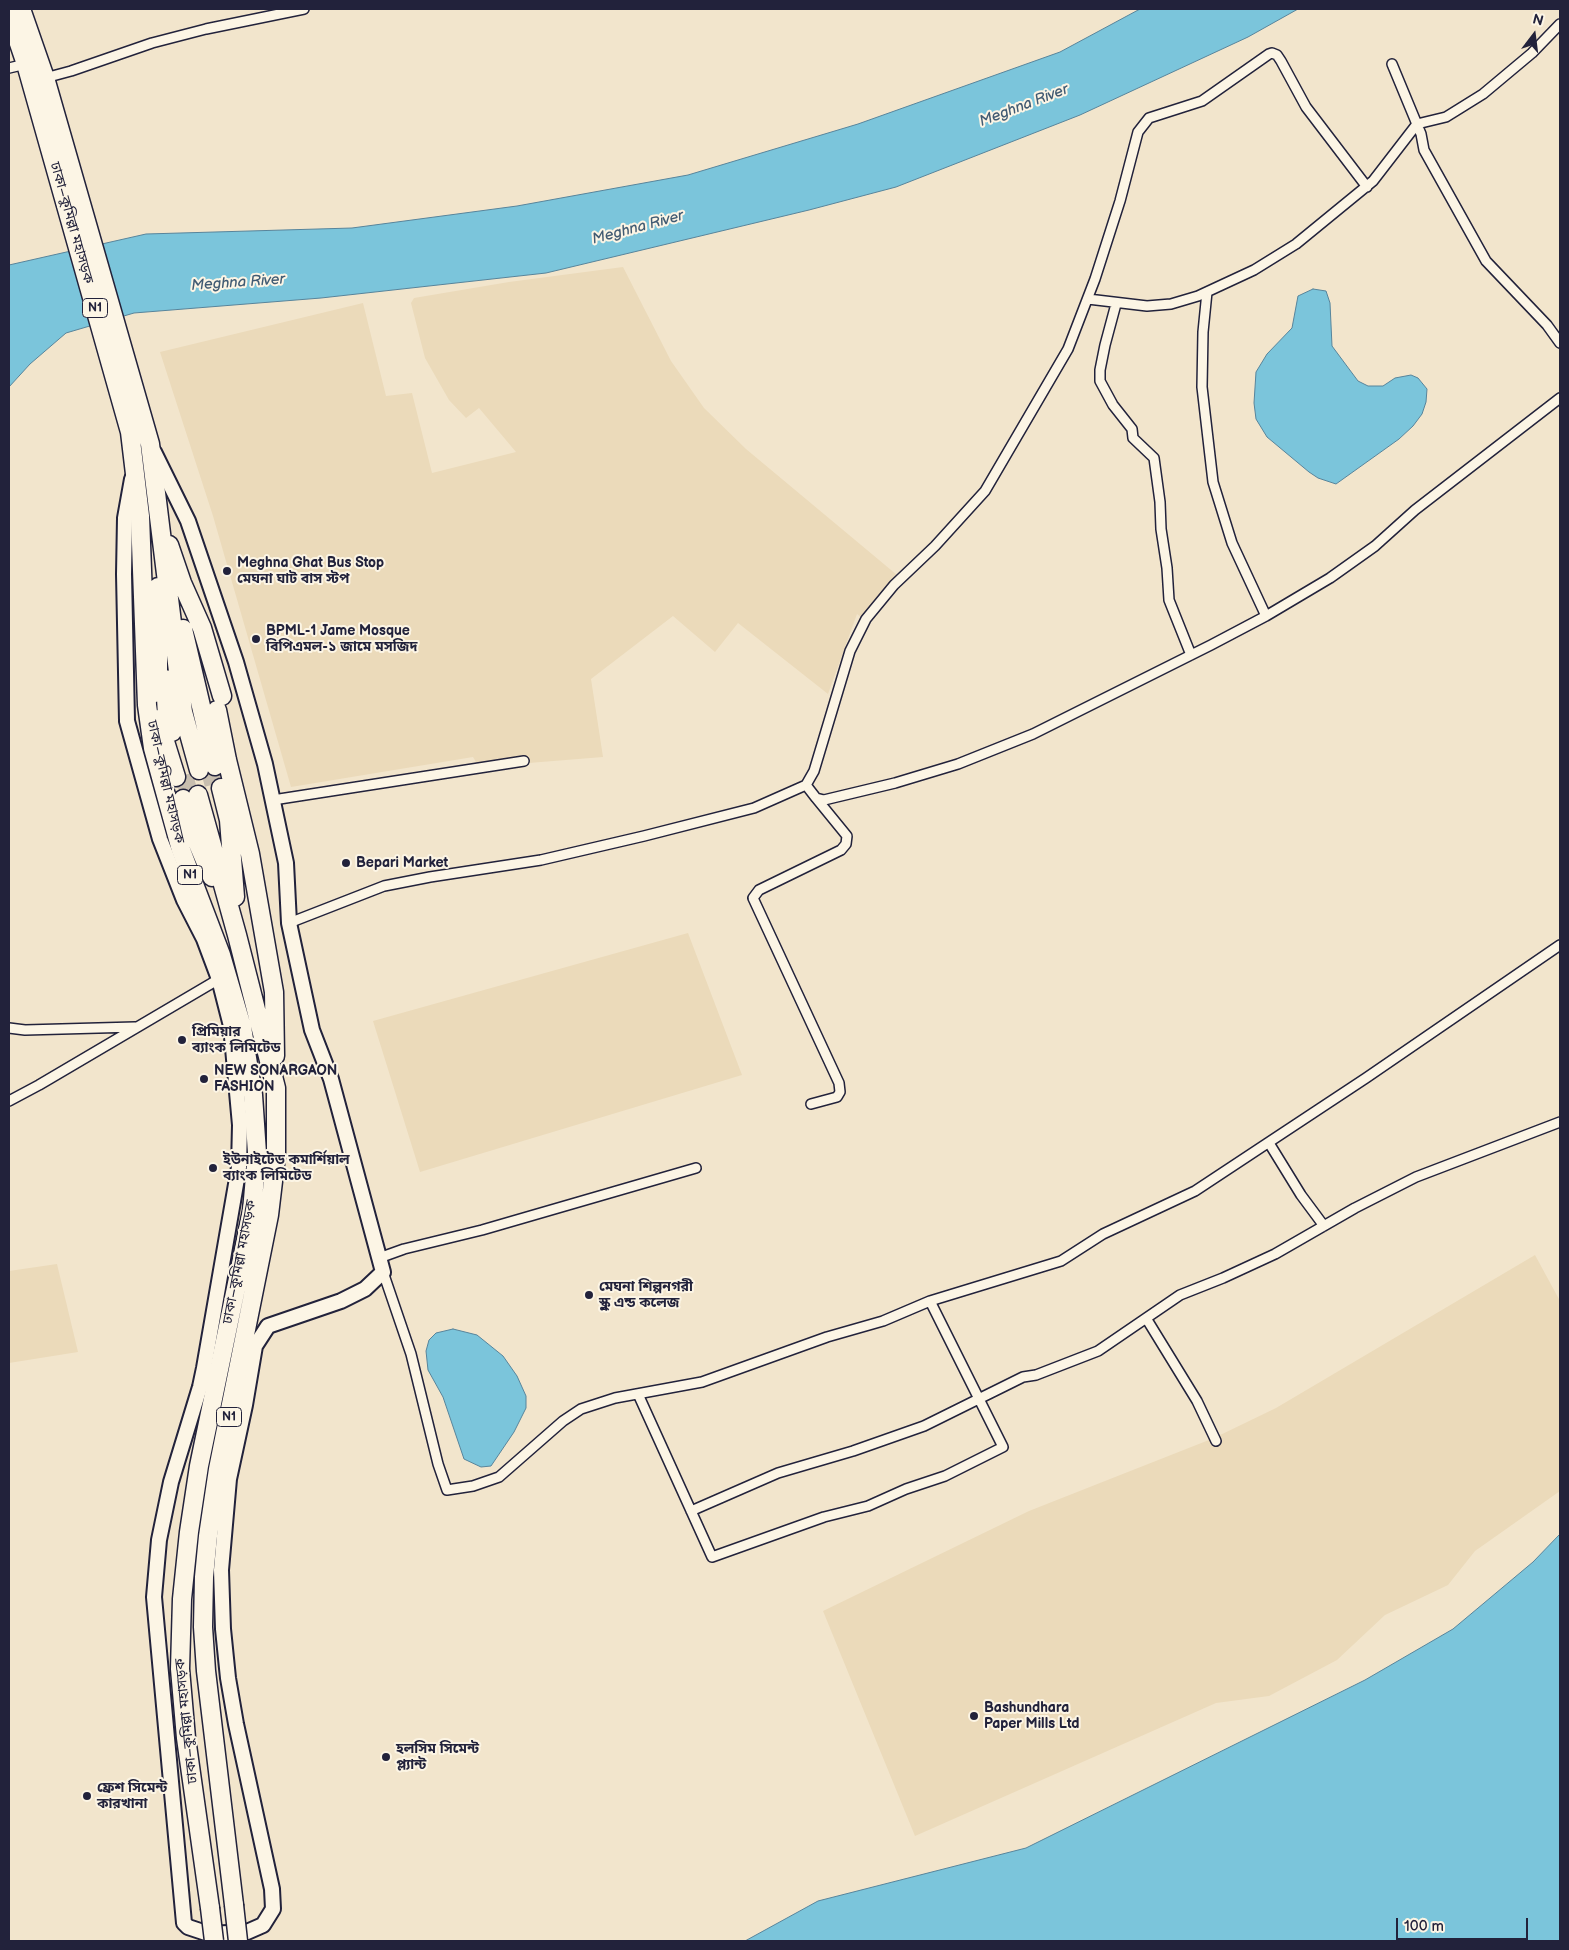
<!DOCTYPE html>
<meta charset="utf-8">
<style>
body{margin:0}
#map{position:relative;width:1569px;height:1950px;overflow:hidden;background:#f2e5cc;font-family:"Balsamiq Sans",sans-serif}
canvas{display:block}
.frame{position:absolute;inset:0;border:10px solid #22223b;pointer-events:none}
.north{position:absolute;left:1509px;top:10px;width:50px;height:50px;-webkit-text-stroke:4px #fcf5e5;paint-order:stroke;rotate:15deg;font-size:14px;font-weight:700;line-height:20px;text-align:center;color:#22223b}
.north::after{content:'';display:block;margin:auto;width:18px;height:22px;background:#22223b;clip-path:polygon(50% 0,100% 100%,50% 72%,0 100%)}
.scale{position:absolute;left:1396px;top:1918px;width:132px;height:22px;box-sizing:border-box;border:2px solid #22223b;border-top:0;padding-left:6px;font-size:15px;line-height:18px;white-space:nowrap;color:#22223b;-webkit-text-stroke:4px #fcf5e5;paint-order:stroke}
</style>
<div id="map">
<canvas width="1569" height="1950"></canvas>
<div class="frame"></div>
<div class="north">N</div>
<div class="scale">100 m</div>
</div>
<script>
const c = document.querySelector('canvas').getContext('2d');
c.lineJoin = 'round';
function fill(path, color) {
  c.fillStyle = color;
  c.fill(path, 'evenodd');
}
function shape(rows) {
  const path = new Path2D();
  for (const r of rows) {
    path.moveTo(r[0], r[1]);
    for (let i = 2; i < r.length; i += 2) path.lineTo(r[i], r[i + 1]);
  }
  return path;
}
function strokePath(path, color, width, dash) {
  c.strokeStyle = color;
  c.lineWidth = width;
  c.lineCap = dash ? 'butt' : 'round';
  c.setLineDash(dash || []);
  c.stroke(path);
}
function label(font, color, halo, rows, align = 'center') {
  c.font = font + ' "Balsamiq Sans","Noto Sans Bengali",sans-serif';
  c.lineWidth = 4;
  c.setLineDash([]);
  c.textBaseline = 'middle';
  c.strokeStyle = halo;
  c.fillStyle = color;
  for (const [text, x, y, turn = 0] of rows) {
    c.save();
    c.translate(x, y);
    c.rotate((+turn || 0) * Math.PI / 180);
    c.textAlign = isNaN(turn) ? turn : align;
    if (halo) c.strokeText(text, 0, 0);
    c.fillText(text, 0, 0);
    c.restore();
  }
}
fill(shape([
 [623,267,671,361,704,408,746,449,897,575,870,624,857,614,828,694,738,623,715,652,673,616,591,679,603,757,479,767,473,757,291,787,213,516,160,352,363,303,386,396,412,393,432,473,516,452,479,408,466,418,449,400,425,358,411,303,414,298,509,282],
 [688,933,742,1075,420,1172,373,1021],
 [1535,1255,1560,1301,1560,1491,1475,1551,1448,1585,1385,1615,1337,1660,1269,1696,1216,1703,915,1836,823,1611,1029,1511,1214,1438,1276,1408],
 [57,1264,78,1352,9,1363,9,1271]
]), '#ebdaba');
const water = shape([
 [1140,9,1298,9,1248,37,1080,115,896,187,809,210,546,273,321,298,134,313,66,333,30,364,9,387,9,265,146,234,352,228,517,206,688,175,858,124,1060,52,1140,9],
 [1313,289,1326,291,1330,303,1332,346,1358,381,1368,386,1383,386,1395,378,1411,375,1418,378,1427,389,1426,402,1422,414,1413,426,1399,439,1336,484,1318,478,1309,472,1267,437,1256,419,1254,403,1256,372,1267,354,1292,328,1298,296,1313,289],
 [453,1329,477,1335,503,1356,517,1376,526,1396,526,1408,514,1432,491,1466,481,1467,464,1459,443,1397,428,1370,426,1351,429,1340,436,1333,453,1329],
 [1560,1534,1560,1941,745,1941,818,1901,1026,1848,1365,1680,1453,1629,1533,1562,1560,1534]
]);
fill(water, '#7bc5db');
strokePath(water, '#57849b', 1);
strokePath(shape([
 [209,767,215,790],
 [184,775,190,797]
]), '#c8beaf', 18, [18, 9]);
const street = shape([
 [1392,64,1421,134,1424,150,1486,261,1547,325,1560,343],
 [9,68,26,64],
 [45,78,71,71,152,43,206,29,304,9],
 [1207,292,1203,332,1202,387,1213,482,1232,543,1266,616],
 [1088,299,1147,306,1171,304,1198,296,1254,270,1296,244,1373,181,1417,124,1446,117,1483,94,1532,53,1560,24],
 [1116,304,1105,345,1100,370,1100,381,1113,405,1132,429,1133,438,1154,458,1160,502,1161,529,1167,568,1169,600,1191,655],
 [806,785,816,798,824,800,895,783,958,764,1033,734,1211,645,1266,616,1330,578,1375,546,1415,510,1560,398],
 [273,800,524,761],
 [289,923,384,886,430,877,541,860,644,836,754,808,806,785,814,771,850,651,866,619,894,585,935,546,985,491,1068,349,1095,279,1120,201,1138,132,1149,118,1202,101,1269,54,1272,53,1277,55,1281,61,1306,107,1367,187],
 [9,1028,25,1030,135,1027],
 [9,1101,39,1085,219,979],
 [811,1104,837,1097,840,1092,839,1083,753,898,759,890,841,850,846,844,847,836,816,798],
 [1269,1143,1301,1195,1324,1226],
 [379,1258,404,1249,482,1230,696,1168],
 [383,1272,411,1354,438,1464,447,1490,473,1486,499,1477,563,1421,581,1409,615,1398,702,1382,827,1337,883,1321,930,1301,1061,1261,1103,1234,1195,1191,1366,1078,1560,945],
 [1146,1318,1197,1401,1216,1441],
 [638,1394,712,1557,824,1517,868,1506,906,1489,945,1476,1003,1447,930,1301],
 [691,1511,778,1473,853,1451,924,1426,1023,1377,1036,1375,1098,1351,1180,1295,1223,1278,1275,1254,1355,1208,1416,1177,1560,1122]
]);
const secondary = shape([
 [132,479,125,518,124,574,127,721,160,839,184,900,204,939,219,979,231,1026,240,1125,239,1167,204,1368,200,1387,171,1482,159,1540,154,1597,184,1923,188,1927,209,1934,247,1932,263,1925,273,1909,272,1889,236,1724,228,1678,223,1629,221,1570,229,1479,245,1405,255,1346,268,1326,341,1301,365,1289,383,1272,331,1079,312,1030,289,923,286,863,265,764,236,662,188,521,154,452]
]);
const highway = shape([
 [21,9,45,78,150,444,183,712,199,770],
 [9,14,26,64,130,432,140,516,147,705,153,748,181,850,221,955,242,1027,253,1095,257,1153,252,1211,199,1466,189,1532,182,1599,180,1669,186,1738,210,1908],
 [169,545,182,583,202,628,222,696],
 [158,587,158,693],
 [183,629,215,766],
 [165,679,167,716,172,732],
 [217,710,227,760,250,854,274,992,275,1056],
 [158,719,176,777],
 [221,788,229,820,235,897],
 [198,795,237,935,276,1088,276,1156,269,1215,218,1469,208,1536,204,1577,203,1627,206,1671,234,1905],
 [183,799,193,832,212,877]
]);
strokePath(street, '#22223b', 12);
strokePath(secondary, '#22223b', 18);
strokePath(highway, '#22223b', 21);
strokePath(street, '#fcf5e5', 9);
strokePath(secondary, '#fcf5e5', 14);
strokePath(highway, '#fcf5e5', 18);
const highwayBridge = shape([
 [234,1905,238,1941],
 [210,1908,214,1941]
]);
strokePath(highwayBridge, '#22223b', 21, []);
strokePath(highwayBridge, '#fcf5e5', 18);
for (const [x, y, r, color] of [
 [227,571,5,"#22223b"],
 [256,639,5,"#22223b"],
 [346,863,5,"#22223b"],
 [182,1040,5,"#22223b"],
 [204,1079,5,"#22223b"],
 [213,1168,5,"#22223b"],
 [589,1295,5,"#22223b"],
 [974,1716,5,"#22223b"],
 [386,1757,5,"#22223b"],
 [87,1796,5,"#22223b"]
]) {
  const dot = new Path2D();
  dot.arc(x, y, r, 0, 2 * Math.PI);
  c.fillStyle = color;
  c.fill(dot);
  strokePath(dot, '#fcf5e5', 2);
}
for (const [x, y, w] of [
 [95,308,25],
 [190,875,25],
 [229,1417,25]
]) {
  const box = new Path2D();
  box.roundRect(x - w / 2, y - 9.5, w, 19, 4);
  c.fillStyle = '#fcf5e5';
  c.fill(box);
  strokePath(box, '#22223b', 1);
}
label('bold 12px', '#22223b', null, [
 ["N1",95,308],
 ["N1",190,875],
 ["N1",229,1417]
]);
label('14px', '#22223b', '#fcf5e5', [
 ["ঢাকা–কুমিল্লা মহাসড়ক",71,223,74],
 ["ঢাকা–কুমিল্লা মহাসড়ক",165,782,77],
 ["ঢাকা–কুমিল্লা মহাসড়ক",240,1262,-79],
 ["ঢাকা–কুমিল্লা মহাসড়ক",187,1721,-96]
]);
label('bold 14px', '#22223b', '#fcf5e5', [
 ["Meghna Ghat Bus Stop",237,563],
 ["মেঘনা ঘাট বাস স্টপ",237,579],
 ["BPML-1 Jame Mosque",266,631],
 ["বিপিএমল-১ জামে মসজিদ",266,647],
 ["Bepari Market",356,863],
 ["প্রিমিয়ার",192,1032],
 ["ব্যাংক লিমিটেড",192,1048],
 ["NEW SONARGAON",214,1071],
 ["FASHION",214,1087],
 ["ইউনাইটেড কমার্শিয়াল",223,1160],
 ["ব্যাংক লিমিটেড",223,1176],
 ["মেঘনা শিল্পনগরী",599,1287],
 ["স্কুল এন্ড কলেজ",599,1303],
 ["Bashundhara",984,1708],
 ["Paper Mills Ltd",984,1724],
 ["হলসিম সিমেন্ট",396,1749],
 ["প্ল্যান্ট",396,1765],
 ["ফ্রেশ সিমেন্ট",97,1788],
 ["কারখানা",97,1804]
], 'left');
label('italic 15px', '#415b73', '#fcf5e5', [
 ["Meghna River",1024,106,-21],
 ["Meghna River",638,228,-15],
 ["Meghna River",238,283,-4]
]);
</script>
